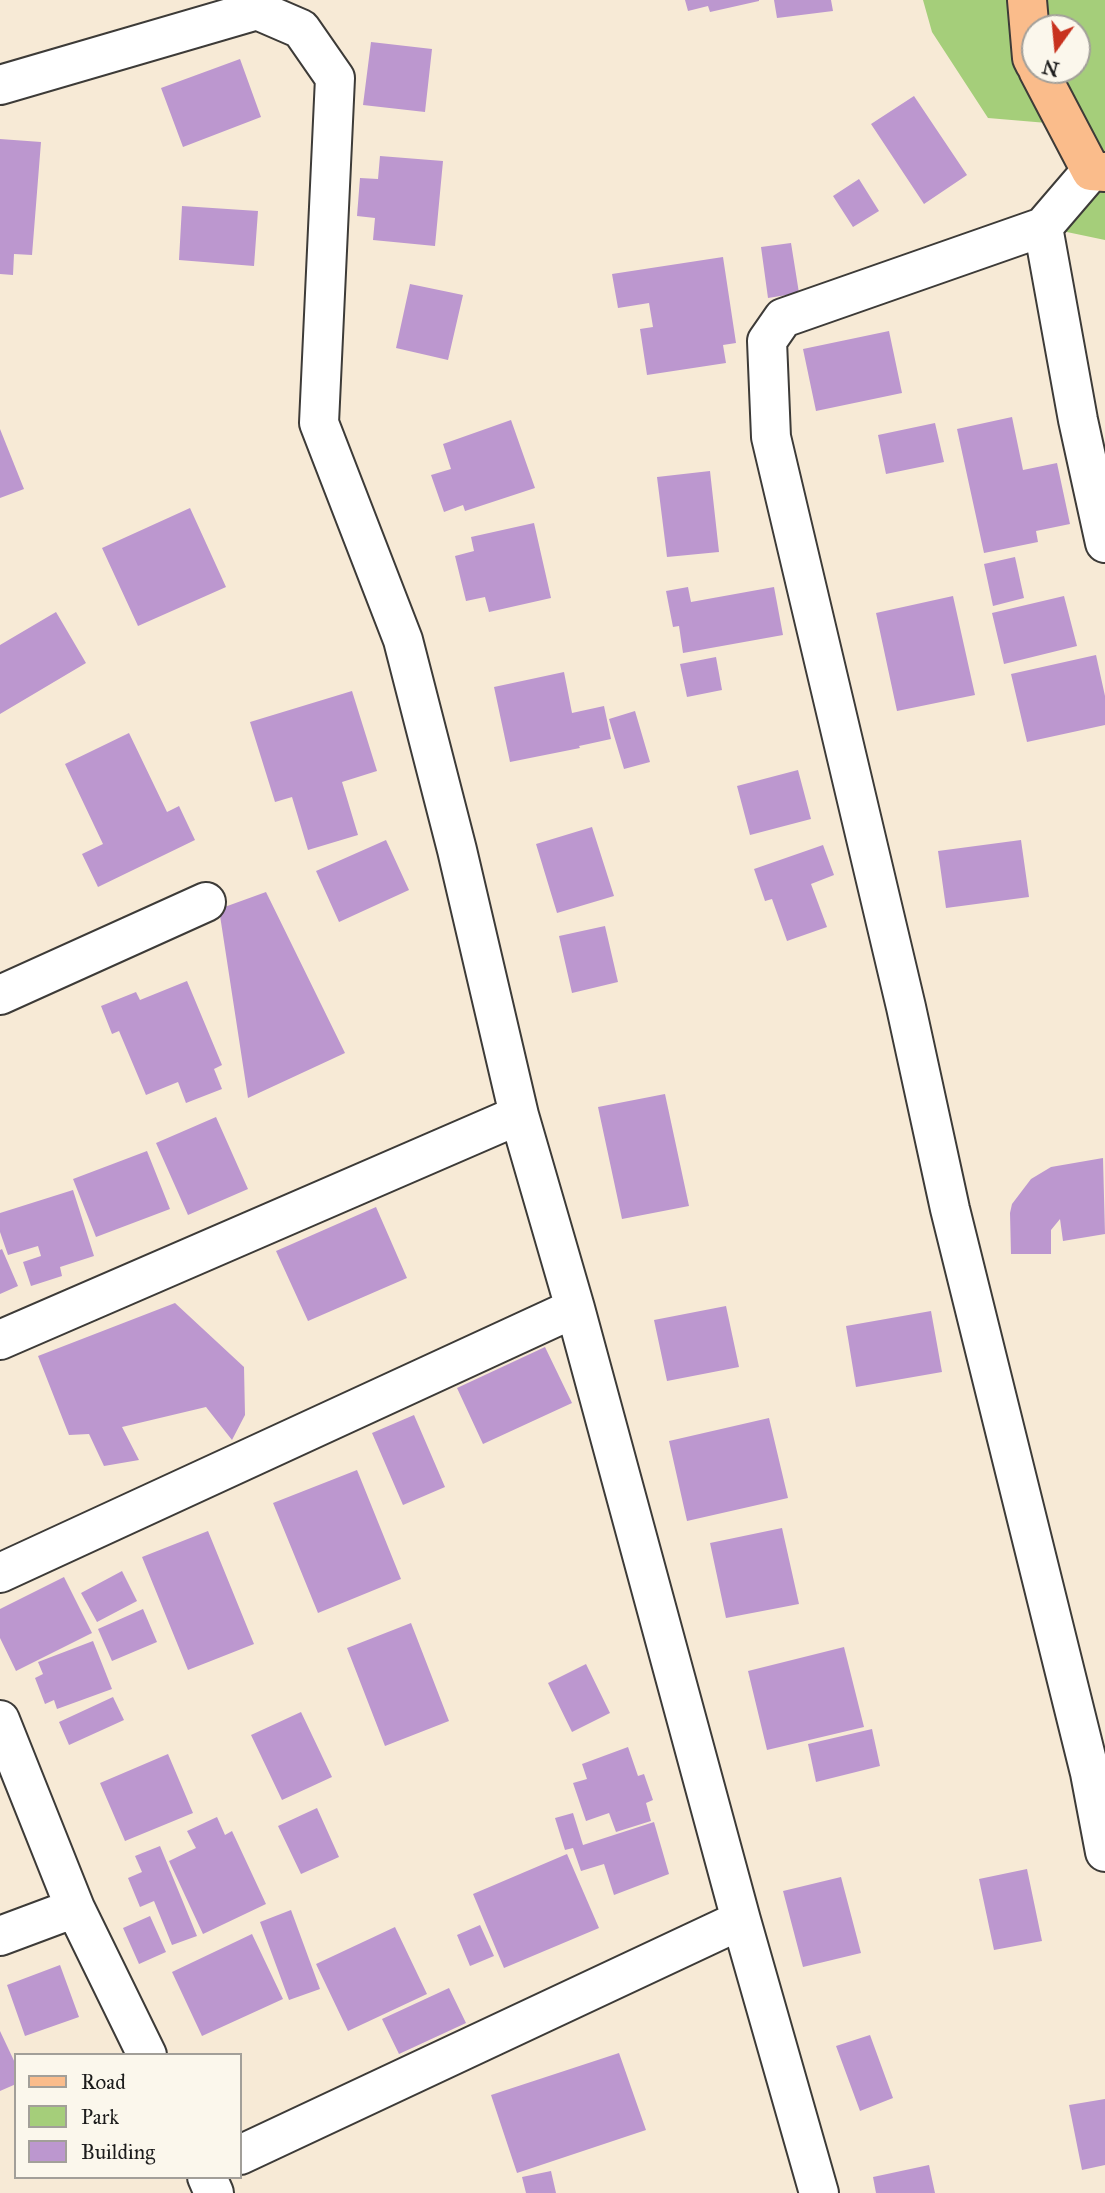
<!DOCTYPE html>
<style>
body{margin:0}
#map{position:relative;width:1105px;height:2193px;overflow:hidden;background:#f7ead6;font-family:"IM FELL Great Primer",serif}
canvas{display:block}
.legend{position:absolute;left:14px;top:2053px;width:228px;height:126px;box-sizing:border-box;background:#fbf7ec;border:2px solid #a29f99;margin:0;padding:9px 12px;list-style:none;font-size:21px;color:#1c1c1c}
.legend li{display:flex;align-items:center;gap:14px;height:35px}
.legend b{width:35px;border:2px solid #a29f99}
.north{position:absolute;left:1021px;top:14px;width:70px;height:70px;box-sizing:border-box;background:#fbf7ec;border:2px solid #a29f99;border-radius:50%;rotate:195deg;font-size:19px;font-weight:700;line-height:28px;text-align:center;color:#1c1c1c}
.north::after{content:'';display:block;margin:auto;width:24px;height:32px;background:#c8321e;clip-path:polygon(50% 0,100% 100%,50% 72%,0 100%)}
</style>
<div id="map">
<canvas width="1105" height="2193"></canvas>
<ul class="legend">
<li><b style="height:9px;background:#fabc8b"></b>Road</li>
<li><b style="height:19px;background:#a5ce7a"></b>Park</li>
<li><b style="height:19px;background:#bc97cf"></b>Building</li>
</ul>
<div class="north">N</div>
</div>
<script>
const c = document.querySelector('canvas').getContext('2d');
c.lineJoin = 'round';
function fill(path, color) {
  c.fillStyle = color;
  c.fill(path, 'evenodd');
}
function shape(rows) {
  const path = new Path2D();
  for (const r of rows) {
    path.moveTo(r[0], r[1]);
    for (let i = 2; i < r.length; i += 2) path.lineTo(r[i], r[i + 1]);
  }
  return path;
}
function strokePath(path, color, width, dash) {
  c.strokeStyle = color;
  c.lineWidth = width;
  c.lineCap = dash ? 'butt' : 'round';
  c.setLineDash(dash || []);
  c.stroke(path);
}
fill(shape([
 [923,0,1105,0,1105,240,1043,227,1091,171,1059,124,988,118,932,32],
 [1035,28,1077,28,1077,70,1035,70]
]), '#a5ce7a');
fill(shape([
 [685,0,759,0,759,1,710,12,708,6,688,11],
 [774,0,831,0,833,11,777,18],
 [371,42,432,49,425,112,363,105],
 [240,59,261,117,183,147,161,88],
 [914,96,967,175,924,204,871,124],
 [0,139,41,142,32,255,14,254,13,275,0,274],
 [380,156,443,161,435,246,373,240,375,218,357,216,360,178,378,179],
 [859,179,879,211,853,227,833,196],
 [182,206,258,211,254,266,179,260],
 [791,243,799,293,768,298,761,247],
 [723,257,736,343,723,345,726,363,647,375,640,329,653,327,649,303,618,308,612,274],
 [410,284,463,295,448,360,396,348],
 [889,331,902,393,816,411,803,349],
 [1012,417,1023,470,1057,463,1070,524,1036,531,1038,542,984,553,957,429],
 [511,420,535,488,465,511,463,505,444,512,431,475,451,469,443,444],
 [935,423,944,462,886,474,878,435],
 [0,429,24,489,0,498],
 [710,471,719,552,667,557,657,477],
 [190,508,226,587,138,626,102,548],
 [534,523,551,598,489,612,485,597,466,601,455,556,474,551,471,537],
 [1015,557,1024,598,993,606,984,564],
 [688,587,691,602,774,587,783,635,683,653,679,626,673,627,666,591],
 [953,596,975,695,897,711,876,613],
 [1064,596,1077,646,1004,664,992,613],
 [56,612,86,663,0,714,0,645],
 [1096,655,1105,696,1105,725,1027,742,1011,674],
 [716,657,722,690,687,697,680,664],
 [564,672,572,713,604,706,611,739,579,746,580,748,510,762,494,687],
 [352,691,377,771,342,782,358,835,308,850,292,797,275,802,250,722],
 [635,711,650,762,624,769,609,719],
 [129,733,167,812,179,806,195,840,98,887,82,854,103,844,65,764],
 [798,770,811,819,750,835,737,786],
 [592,827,614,896,557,913,536,844],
 [386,840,409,890,339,922,316,871],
 [1021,840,1029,897,946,908,938,851],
 [823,845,834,875,811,884,827,927,787,941,772,899,765,901,754,869],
 [266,892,345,1053,248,1098,219,909],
 [605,926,618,982,572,993,559,936],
 [187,981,222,1065,214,1069,222,1089,186,1103,178,1082,146,1095,119,1031,112,1034,101,1006,136,992,140,1000],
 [665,1094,689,1206,622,1219,598,1107],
 [216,1117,248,1189,188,1215,156,1143],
 [147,1151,170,1209,96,1237,73,1179],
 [1103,1158,1105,1234,1063,1241,1060,1219,1051,1230,1051,1254,1011,1254,1010,1213,1012,1204,1031,1179,1051,1167],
 [73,1190,94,1256,60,1267,62,1276,31,1286,23,1262,41,1256,38,1246,8,1255,0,1232,0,1213],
 [376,1207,407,1278,308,1321,276,1251],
 [2,1249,18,1286,0,1294,0,1250],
 [175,1303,244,1367,245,1415,232,1440,206,1407,122,1427,139,1460,104,1466,89,1434,69,1435,38,1356],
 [726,1306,739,1367,667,1381,654,1320],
 [931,1311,942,1372,856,1387,846,1326],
 [545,1347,572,1403,483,1444,457,1388],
 [414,1415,445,1487,403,1505,372,1433],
 [769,1418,788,1498,687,1521,669,1441],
 [357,1470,401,1579,318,1613,273,1503],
 [782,1528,799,1604,726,1618,710,1543],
 [208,1531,254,1644,188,1670,142,1557],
 [122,1571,137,1601,97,1622,81,1593],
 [64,1577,92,1633,16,1671,0,1638,0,1609],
 [143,1609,157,1642,112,1661,98,1629],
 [411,1623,449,1721,385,1746,347,1648],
 [93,1641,112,1689,57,1709,54,1700,45,1704,35,1678,43,1674,38,1662],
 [844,1647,864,1727,767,1750,748,1671],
 [586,1664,610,1713,572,1732,548,1683],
 [113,1697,124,1720,69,1745,59,1722],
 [301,1712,332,1777,282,1800,251,1735],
 [872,1729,880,1766,816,1782,808,1744],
 [628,1747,638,1776,644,1774,653,1800,646,1803,651,1821,616,1832,609,1813,586,1821,573,1783,587,1779,582,1764],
 [168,1754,193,1813,125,1841,100,1783],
 [317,1808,339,1857,301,1874,278,1826],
 [573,1813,583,1845,654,1822,669,1874,614,1895,604,1864,581,1871,573,1848,565,1850,555,1818],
 [217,1817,225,1835,232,1831,266,1904,203,1934,169,1861,196,1848,187,1831],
 [160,1846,197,1936,172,1945,154,1901,140,1907,128,1878,142,1872,135,1856],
 [567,1854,599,1928,504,1968,473,1894],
 [1027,1869,1042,1941,994,1950,979,1879],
 [841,1877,861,1953,803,1967,783,1891],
 [291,1910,320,1989,289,2000,260,1922],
 [150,1916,166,1952,139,1964,123,1928],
 [480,1925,494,1956,470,1966,457,1935],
 [395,1927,427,1994,348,2031,316,1964],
 [252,1934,283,1999,202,2036,172,1972],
 [60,1965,79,2017,25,2036,7,1985],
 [449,1988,466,2023,399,2054,382,2019],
 [0,2031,16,2065,16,2084,0,2091],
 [870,2035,893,2098,860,2111,836,2046],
 [619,2053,646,2130,517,2173,491,2095],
 [1105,2099,1105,2165,1082,2170,1069,2105],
 [929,2165,935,2193,876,2193,873,2177],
 [551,2171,556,2193,526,2193,522,2177]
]), '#bc97cf');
const minor = shape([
 [0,85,257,10,301,29,335,78,319,423,403,640,457,850,519,1115,575,1308,741,1920,819,2193],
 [1091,171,1043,227,1078,420,1105,543],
 [1043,227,783,318,767,341,771,437,906,1007,950,1209,1090,1773,1105,1852],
 [0,995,206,902],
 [0,1340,519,1115],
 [0,1573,575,1308],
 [0,1720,75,1908,147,2055],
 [0,1936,75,1908],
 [240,2155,741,1920],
 [207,2177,214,2193]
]);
const major = shape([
 [1027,0,1032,58,1035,64],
 [1038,70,1091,171,1105,172]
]);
strokePath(minor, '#3d3b38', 42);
strokePath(major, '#3d3b38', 42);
strokePath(minor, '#fff', 38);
strokePath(major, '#fabc8b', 38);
</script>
